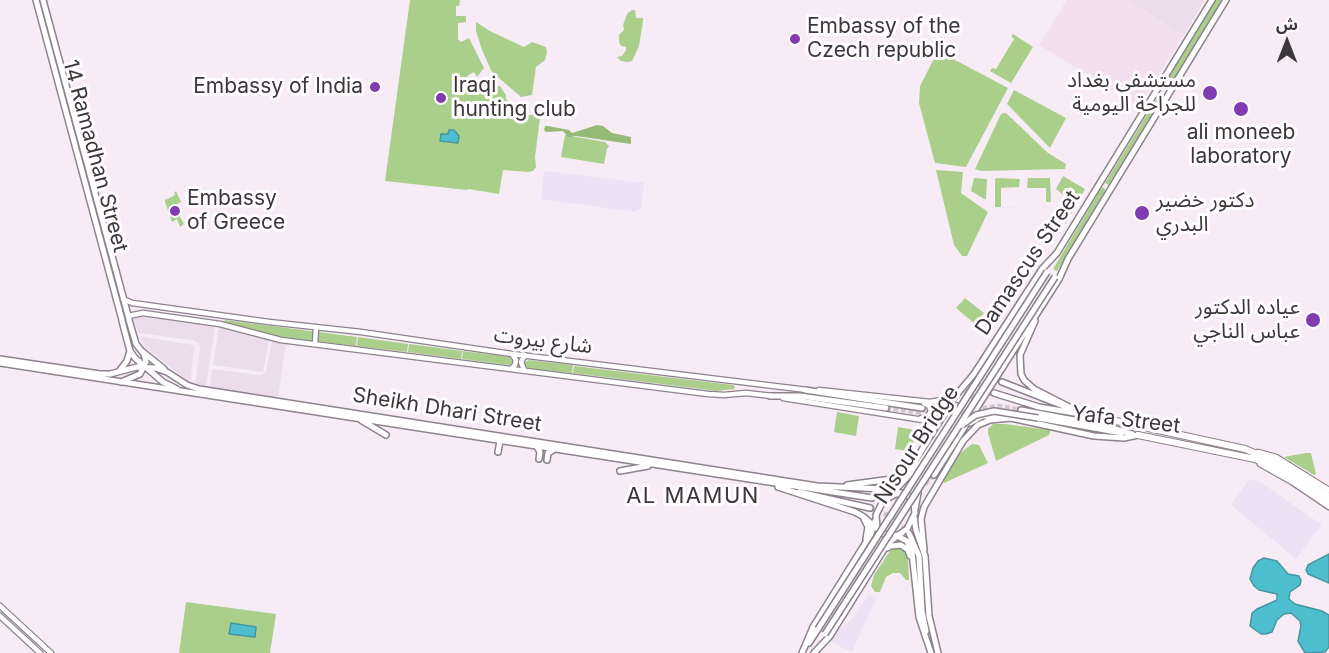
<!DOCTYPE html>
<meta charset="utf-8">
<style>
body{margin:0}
#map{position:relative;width:1329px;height:653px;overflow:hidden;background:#f7ecf6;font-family:Inter,"Noto Sans Arabic",sans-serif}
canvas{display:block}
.north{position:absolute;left:1257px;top:12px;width:60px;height:60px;-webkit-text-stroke:4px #fefcfe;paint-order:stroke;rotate:0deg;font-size:16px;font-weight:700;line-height:24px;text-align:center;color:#3b373a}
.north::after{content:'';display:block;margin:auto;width:21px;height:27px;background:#3b373a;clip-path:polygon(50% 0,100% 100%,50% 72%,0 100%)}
</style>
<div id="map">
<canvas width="1329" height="653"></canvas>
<div class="north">ش</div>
</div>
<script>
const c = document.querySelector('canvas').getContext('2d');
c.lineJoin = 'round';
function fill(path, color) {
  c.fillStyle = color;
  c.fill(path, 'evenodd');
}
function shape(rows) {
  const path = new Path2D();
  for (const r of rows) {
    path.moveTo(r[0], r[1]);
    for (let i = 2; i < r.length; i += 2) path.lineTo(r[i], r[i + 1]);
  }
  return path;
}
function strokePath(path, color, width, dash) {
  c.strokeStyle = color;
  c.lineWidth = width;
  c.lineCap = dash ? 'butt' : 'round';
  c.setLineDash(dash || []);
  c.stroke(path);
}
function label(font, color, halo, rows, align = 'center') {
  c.font = font + ' Inter,"Noto Sans Arabic",sans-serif';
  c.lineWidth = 6;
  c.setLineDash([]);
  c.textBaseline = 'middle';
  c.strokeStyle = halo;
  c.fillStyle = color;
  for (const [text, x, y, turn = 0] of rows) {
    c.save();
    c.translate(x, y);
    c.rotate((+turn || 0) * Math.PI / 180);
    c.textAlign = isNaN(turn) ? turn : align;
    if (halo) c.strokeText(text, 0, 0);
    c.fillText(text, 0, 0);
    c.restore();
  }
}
fill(shape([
 [1127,0,1205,0,1184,35],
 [144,314,215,327,206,387,195,384,200,349,199,343,192,340,138,333,133,317],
 [219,326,269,339,263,372,213,365],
 [138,336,193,345,194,348,190,384,178,376,177,373,147,348,146,349],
 [272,340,286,342,278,398,210,387,212,369,259,375,266,373]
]), '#eddceb');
fill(shape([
 [1067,0,1127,0,1184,35,1139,106,1039,45]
]), '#f3dfee');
fill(shape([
 [544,171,644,183,641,208,635,212,541,199],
 [1256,479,1322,525,1296,559,1231,505,1248,481],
 [869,595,876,598,852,652,830,642,837,631,850,621]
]), '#ece1f5');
fill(shape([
 [410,0,460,0,459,6,456,6,456,16,466,16,466,22,458,23,458,39,461,42,469,38,484,68,477,77,474,72,467,76,472,84,500,86,506,95,506,99,518,112,527,115,535,115,540,118,535,157,536,167,533,171,528,172,503,170,499,194,468,189,467,190,385,181],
 [1216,0,1222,0,1171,84,1167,84,1166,81],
 [632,10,635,10,636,18,643,18,643,21,639,46,632,61,628,62,621,61,617,57,622,56,626,50,626,47,621,46,619,42,619,35,624,30,623,25,627,14],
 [476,22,490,31,524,47,532,42,546,47,547,53,545,60,536,67,532,95,521,97,492,72,482,50,476,31],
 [1013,34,1033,47,1011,83,990,71,992,68,996,69,1014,39,1011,36],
 [938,51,1008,88,966,167,935,163,919,103,920,86],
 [1014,90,1066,118,1050,148,1007,104],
 [1159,95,1162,95,1163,97,1109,185,1105,183],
 [1004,113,1006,113,1048,153,1066,164,1065,169,981,171,975,169,1001,114],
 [565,135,605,142,609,146,607,149,604,164,561,157],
 [936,170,963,172,961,193,988,212,967,256,962,256,954,245],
 [1063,176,1085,189,1066,223,1055,216,1055,212,1071,201,1056,189],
 [974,178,987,179,986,200,971,191],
 [997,178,1020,179,1019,187,1001,188,1001,207,1042,208,995,207,995,179],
 [1028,178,1050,178,1051,202,1046,202,1046,188,1027,188],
 [1102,187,1106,190,1057,271,1053,269],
 [176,191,181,202,177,204,178,206,175,208,184,224,180,227,177,219,172,222,165,202,165,198,166,200,175,195,174,193],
 [965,298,984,313,975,324,956,308],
 [225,320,357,337,356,346,277,336,226,323,224,322],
 [358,337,408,344,407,352,357,346],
 [409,344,462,351,461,359,408,352],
 [463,351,510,357,513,363,509,365,462,359],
 [529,360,573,365,572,373,527,368,524,363],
 [574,366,733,385,735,387,734,389,717,391,573,373],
 [837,412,859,416,856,436,834,432],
 [993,424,1005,424,1050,430,1050,432,1049,435,996,461,988,433,988,429],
 [898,427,920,431,908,451,895,449],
 [972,444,979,445,988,463,944,483,943,480,959,454],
 [1306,453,1311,453,1316,474,1314,475,1284,457],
 [897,548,903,550,908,558,909,580,906,580,900,573,893,573,886,577,880,592,875,592,871,586,874,575,890,551],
 [186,602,276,614,270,653,179,653]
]), '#aacf8b');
fill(shape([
 [597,125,603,126,612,133,631,137,631,144,576,136,568,137,563,131,546,132,544,130,545,126,548,126,569,130,572,133]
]), '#94ba75');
const water = shape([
 [449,130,454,130,459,136,458,143,440,141,441,134,448,134,449,130],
 [1329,554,1329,583,1308,574,1306,570,1308,565,1329,554],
 [1264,558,1277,561,1288,574,1299,576,1301,580,1300,585,1290,592,1289,599,1295,604,1322,611,1329,615,1329,647,1325,652,1305,653,1298,641,1301,626,1300,621,1291,613,1284,614,1277,620,1272,632,1266,634,1261,634,1250,626,1252,613,1257,609,1277,600,1277,594,1259,590,1254,586,1250,579,1253,568,1258,561,1264,558],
 [231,623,256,627,255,637,229,634,231,623]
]);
fill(water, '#4dbecd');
strokePath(water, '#4896a1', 1.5);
strokePath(shape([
 [964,401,979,394,994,393],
 [886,408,939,415,957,413,998,406,1021,410],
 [922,408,941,405,969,388,981,383,1002,382],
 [919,489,934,475],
 [872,498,904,498],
 [870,508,895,518,908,532]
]), '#d1c8d0', 5, [5, 2.5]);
const secondary = shape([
 [123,299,132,303,269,322,361,332,512,354,807,390],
 [128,316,143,313,220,324,281,340,708,394,724,395,746,393,772,396],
 [315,344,316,327],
 [511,369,515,365,516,360,512,354],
 [524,370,521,362,525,355],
 [819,390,930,402,946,399,957,392],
 [783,398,923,420,929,423,930,435],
 [921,418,927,418,931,411,929,406,924,403],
 [1258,452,1276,457,1329,490],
 [1260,464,1292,482,1329,507],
 [0,606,51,653],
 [0,616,40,653]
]);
const primary = shape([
 [36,0,122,320],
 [43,0,129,319],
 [122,321,130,351,135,358,163,382,177,389],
 [1035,321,1020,355,1021,374,1024,380,1034,389,1079,412],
 [143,352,164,369],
 [0,359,100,374,110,374,137,367,155,368,167,372,187,385,199,389,817,486,885,489,905,494],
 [0,363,872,498],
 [120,370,127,361,130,351],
 [121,382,140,374,146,362,144,354,136,344,129,320],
 [1002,382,1071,409],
 [805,390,922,408],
 [994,393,1039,407,1098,417],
 [770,396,800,396,886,408],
 [1021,410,1106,426,1132,434],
 [1038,418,1122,433],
 [361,420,386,435],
 [970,423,982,416,1001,416],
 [537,447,540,452,539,459],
 [498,452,500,441],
 [547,460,548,453,553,450],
 [620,471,648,466],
 [934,475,1059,279,1068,259,1226,0],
 [847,485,899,478,914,464,946,407,974,374,1042,269,1057,253,1212,0],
 [778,487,855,512,864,517,876,528],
 [799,492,870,508],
 [893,492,920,464,957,406],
 [895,494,903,494,910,497,914,504,915,513,907,529,898,535,887,536,877,528,876,515,883,501,895,494],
 [915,509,918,493],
 [914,517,916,530,925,556,929,616,938,653],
 [864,519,868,527,866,539],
 [909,533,919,556,922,611,926,631],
 [897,536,907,541,912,552,919,617,931,653],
 [887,548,891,546,901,545,908,550,910,556],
 [924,550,921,519,924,507,963,441,978,425,990,420,1011,418,1094,436,1124,438,1138,435],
 [809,643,818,629],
 [802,653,813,627,871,534,875,521],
 [814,653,830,636,888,543,902,533]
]);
const highway = shape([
 [1098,417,1245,449,1278,463,1329,496],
 [1138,435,1255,459,1280,470,1329,501]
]);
strokePath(secondary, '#8d838c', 7);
strokePath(primary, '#8d838c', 8);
strokePath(highway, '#8d838c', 8);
strokePath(secondary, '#fff', 4.5);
strokePath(primary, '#fff', 5);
strokePath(highway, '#fff', 6);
const primaryBridge = shape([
 [962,425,976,415,994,411,1038,418],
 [818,629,1047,272],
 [825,634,1055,277]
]);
strokePath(primaryBridge, '#8d838c', 8, []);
strokePath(primaryBridge, '#fff', 5);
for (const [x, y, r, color] of [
 [795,39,6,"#7f3baf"],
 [375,87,6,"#7f3baf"],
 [1210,93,8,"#7f3baf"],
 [441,98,6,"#7f3baf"],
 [1241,109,8,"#7f3baf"],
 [175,211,6,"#7f3baf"],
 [1142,213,8,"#7f3baf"],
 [1313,320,8,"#7f3baf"]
]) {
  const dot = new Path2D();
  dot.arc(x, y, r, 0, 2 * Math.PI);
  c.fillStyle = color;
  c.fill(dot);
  strokePath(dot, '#fefcfe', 2);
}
label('21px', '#3b373a', '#fefcfe', [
 ["Embassy of the",807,27],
 ["Czech republic",807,51],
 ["مستشفى بغداد",1196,81,"right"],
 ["للجراحة اليومية",1196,105,"right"],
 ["Iraqi",453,86],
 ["hunting club",453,110],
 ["Embassy of India",363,87,"right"],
 ["ali moneeb",1241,133,"center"],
 ["laboratory",1241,157,"center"],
 ["Embassy",187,199],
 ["of Greece",187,223],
 ["دكتور خضير",1156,201],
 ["البدري",1156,225],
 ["عياده الدكتور",1300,308,"right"],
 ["عباس الناجي",1300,332,"right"]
], 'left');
label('21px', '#3b373a', '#fefcfe', [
 ["14 Ramadhan Street",95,156,75],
 ["Damascus Street",1028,263,-56],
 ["شارع بيروت",543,341,7],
 ["Sheikh Dhari Street",447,410,9],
 ["Yafa Street",1126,420,7],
 ["Nisour Bridge",917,445,-57]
]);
c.letterSpacing = '1.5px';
label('22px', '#3b373a', '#fefcfe', [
 ["AL MAMUN",693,496]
]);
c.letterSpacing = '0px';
</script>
